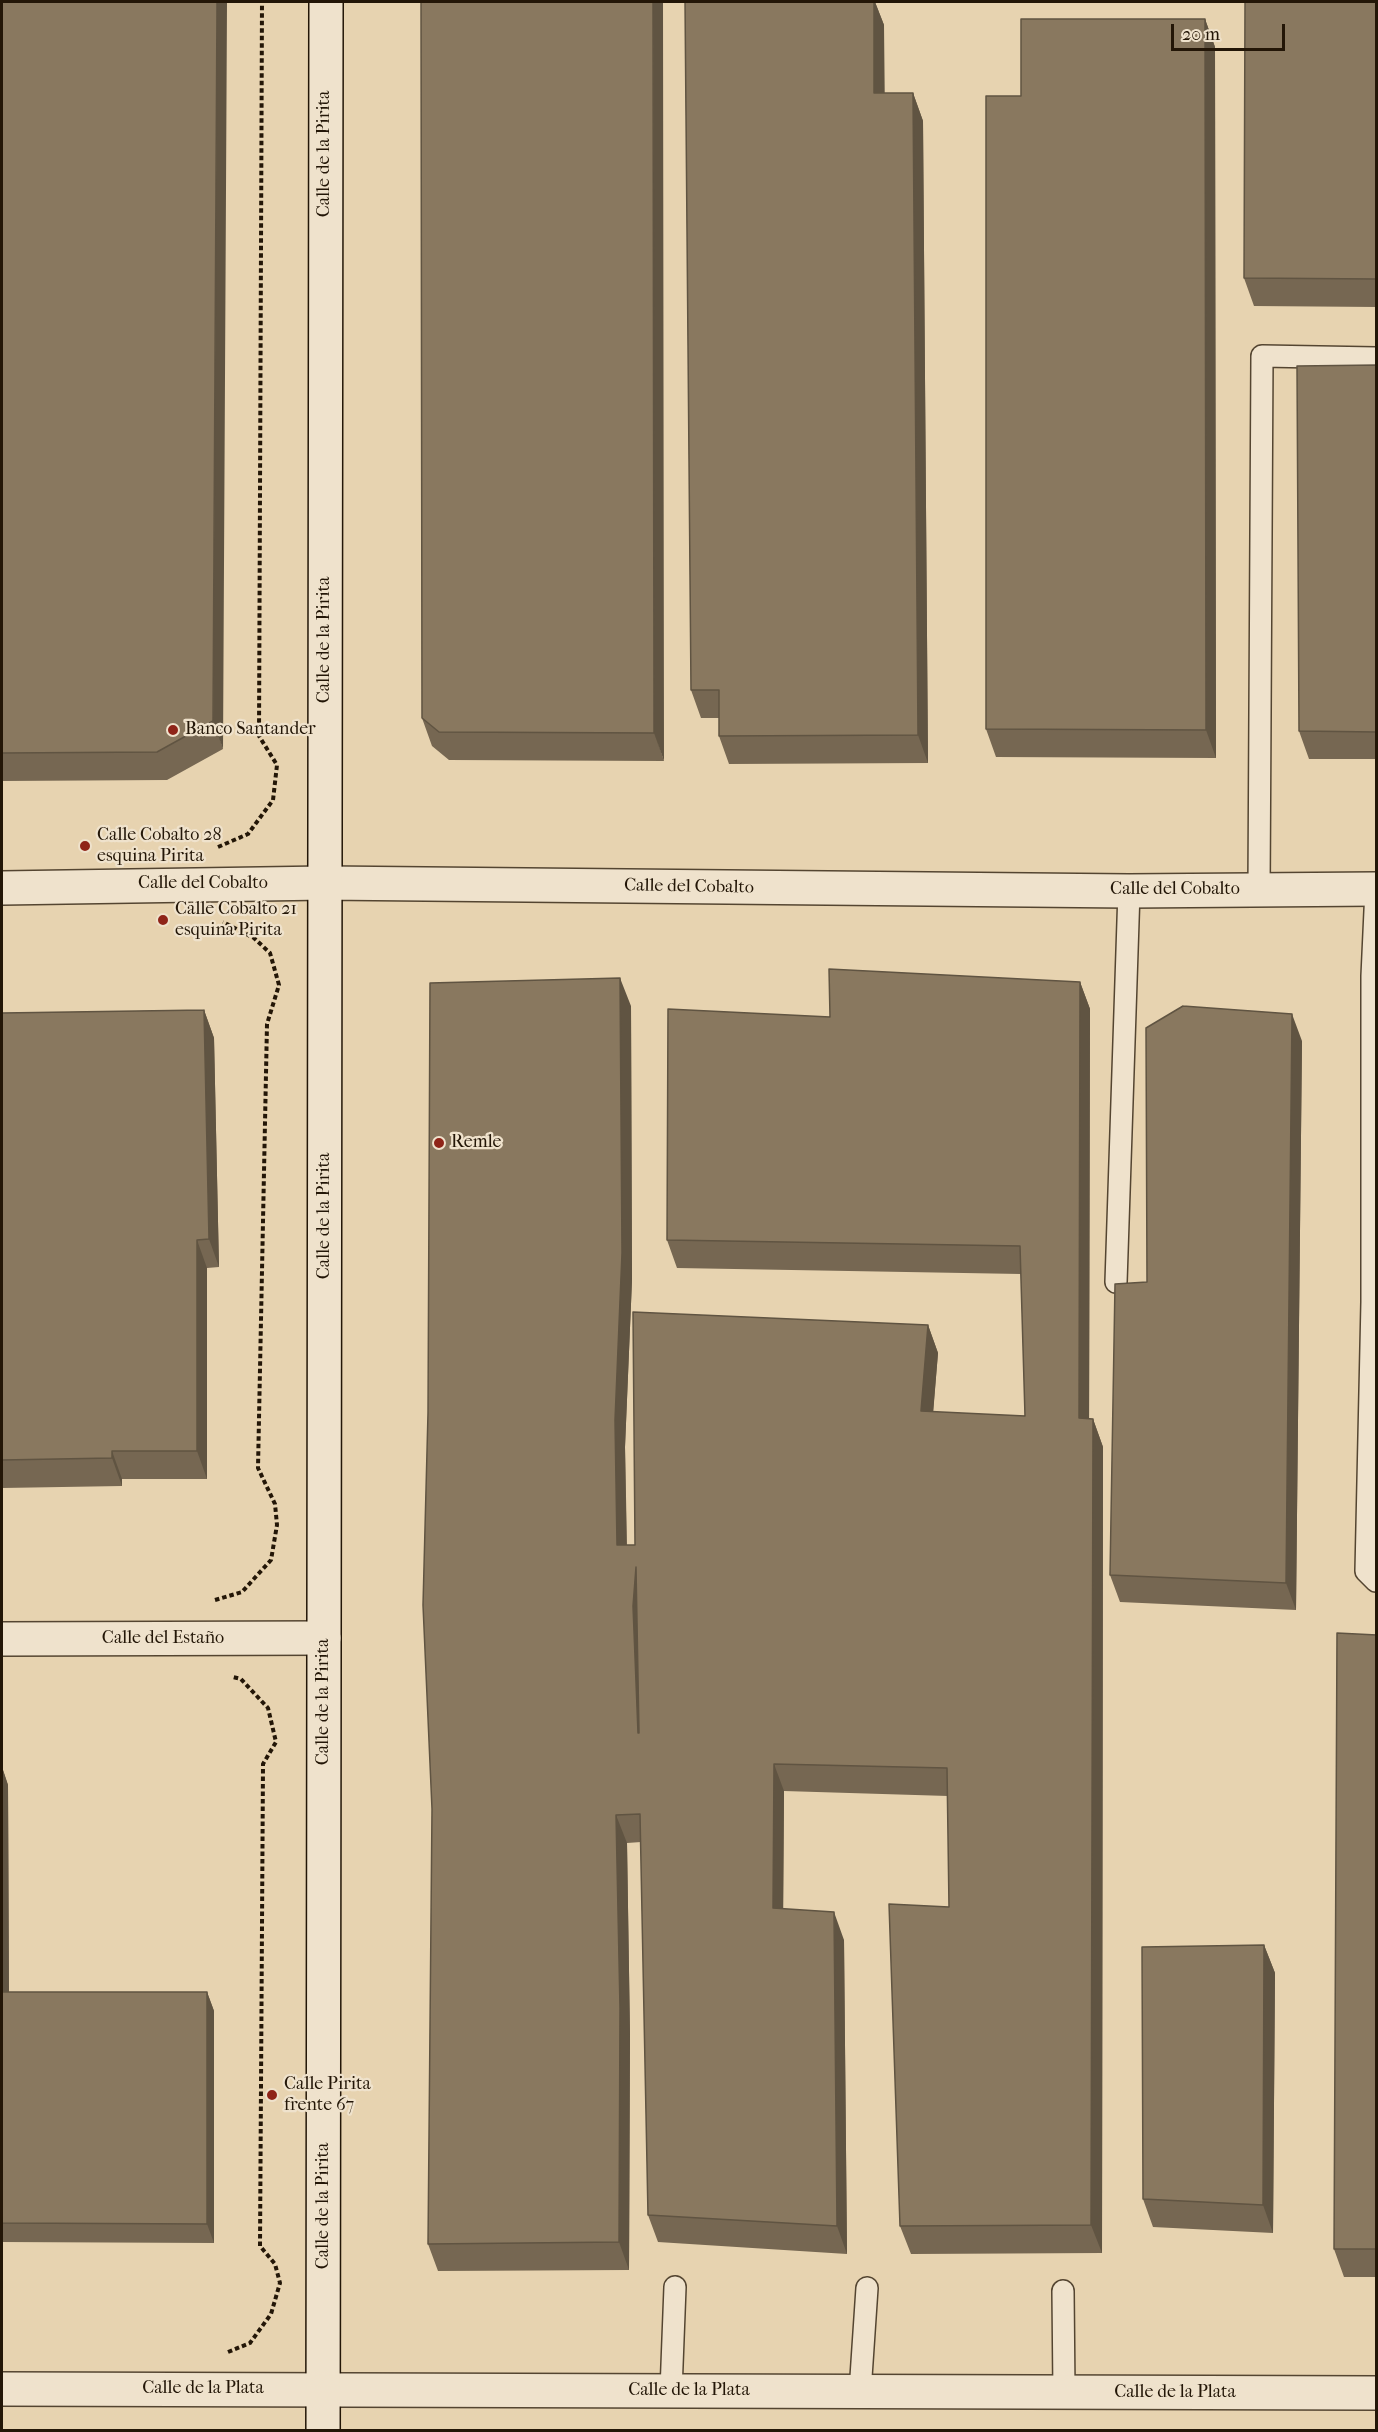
<!DOCTYPE html>
<meta charset="utf-8">
<style>
body{margin:0}
#map{position:relative;width:1378px;height:2432px;overflow:hidden;background:#e7d3b0;font-family:"IM FELL French Canon",serif}
canvas{display:block}
.frame{position:absolute;inset:0;border:3px solid #231607;pointer-events:none}
.scale{position:absolute;left:1171px;top:24px;width:114px;height:27px;box-sizing:border-box;border:3px solid #231607;border-top:0;padding-left:8px;font-size:18px;line-height:21px;white-space:nowrap;color:#231607;-webkit-text-stroke:4px #efe2cc;paint-order:stroke}
</style>
<div id="map">
<canvas width="1378" height="2432"></canvas>
<div class="frame"></div>
<div class="scale">20 m</div>
</div>
<script>
const c = document.querySelector('canvas').getContext('2d');
c.lineJoin = 'round';
function shape(rows) {
  const path = new Path2D();
  for (const r of rows) {
    path.moveTo(r[0], r[1]);
    for (let i = 2; i < r.length; i += 2) path.lineTo(r[i], r[i + 1]);
  }
  return path;
}
function strokePath(path, color, width, dash) {
  c.strokeStyle = color;
  c.lineWidth = width;
  c.lineCap = dash ? 'butt' : 'round';
  c.setLineDash(dash || []);
  c.stroke(path);
}
function fill(path, color) {
  c.fillStyle = color;
  c.fill(path, 'evenodd');
}
function label(font, color, halo, rows, align = 'center') {
  c.font = font + ' "IM FELL French Canon",serif';
  c.lineWidth = 4.5;
  c.setLineDash([]);
  c.textBaseline = 'middle';
  c.strokeStyle = halo;
  c.fillStyle = color;
  for (const [text, x, y, turn = 0] of rows) {
    c.save();
    c.translate(x, y);
    c.rotate((+turn || 0) * Math.PI / 180);
    c.textAlign = isNaN(turn) ? turn : align;
    if (halo) c.strokeText(text, 0, 0);
    c.fillText(text, 0, 0);
    c.restore();
  }
}
const lane = shape([
 [1376,889,1372,976,1372,1302,1366,1571,1376,1581],
 [1259,890,1262,356,1376,358],
 [1116,1282,1129,891],
 [1063,2291,1064,2392],
 [671,2391,675,2287],
 [860,2392,867,2288]
]);
const street = shape([
 [2,888,325,883,1129,891,1376,889],
 [2,1639,324,1638],
 [2,2389,1376,2393]
]);
const secondary = shape([
 [323,2430,326,2]
]);
strokePath(lane, '#544531', 24);
strokePath(street, '#544531', 36);
strokePath(secondary, '#231607', 36);
strokePath(shape([
 [218,847,248,834,273,800,277,765,259,736,262,2],
 [215,1600,242,1592,271,1560,277,1525,275,1504,258,1468,267,1024,279,985,270,953,254,938,223,922],
 [228,2352,250,2343,271,2314,280,2283,275,2264,260,2246,263,1764,276,1742,268,1708,241,1679,233,1677]
]), '#231607', 4, [4.5, 3]);
strokePath(lane, '#efe2cc', 21);
strokePath(street, '#efe2cc', 33);
strokePath(secondary, '#efe2cc', 33);
fill(shape([
 [2,2,223,749,167,780,2,781],
 [421,2,664,761,449,760,432,746,422,718],
 [685,2,875,2,884,25,884,93,913,93,923,121,928,763,729,764,719,736,719,718,701,718,691,690],
 [1377,2,1377,307,1254,306,1244,278],
 [1205,19,1215,47,1216,758,996,757,986,729,1021,96],
 [1377,365,1377,759,1309,759,1299,731],
 [1080,982,1090,1009,1089,1419,1093,1419,1103,1447,1102,2253,911,2254,900,2226,949,1907,948,1796,784,1791,783,1909,844,1940,847,2254,658,2242,648,2215,641,1842,627,1843,630,2035,629,2270,438,2271,428,2244,631,1006,632,1280,625,1447,627,1545,635,1545,928,1325,938,1353,933,1412,1025,1416,1021,1274,677,1268,667,1240,830,1017],
 [204,1010,214,1038,219,1267,207,1268,207,1479,122,1479,122,1486,2,1488,2,1013],
 [1302,1041,1296,1610,1120,1602,1110,1575,1147,1282],
 [1377,1635,1377,2277,1344,2277,1334,2249],
 [2,1767,8,1785,9,1992,207,1992,214,2011,214,2243,2,2242],
 [1264,1945,1275,1973,1273,2233,1153,2227,1143,2199]
]), '#766752');
fill(shape([
 [217,2,227,2,223,749,213,721],
 [653,2,663,2,664,761,654,733],
 [874,2,875,2,884,25,885,121,874,93],
 [1205,19,1215,47,1216,758,1206,730],
 [913,93,923,121,928,763,918,735],
 [620,978,631,1006,632,1280,625,1447,627,1573,617,1545,615,1420],
 [1080,982,1090,1009,1089,1446,1079,1418],
 [204,1010,214,1038,219,1267,209,1239],
 [1292,1014,1302,1041,1296,1610,1286,1583],
 [197,1240,207,1268,207,1479,197,1451],
 [928,1325,938,1353,931,1439,921,1411],
 [1093,1419,1103,1447,1102,2253,1091,2225],
 [112,1451,122,1479,122,1486,112,1458],
 [636,1567,648,1761,638,1733,633,1606],
 [774,1764,784,1791,783,1936,773,1908],
 [2,1767,8,1785,9,2011,2,1992],
 [616,1815,627,1843,630,2035,629,2270,619,2242],
 [834,1912,844,1940,847,2254,837,2226],
 [1264,1945,1275,1973,1273,2233,1263,2205],
 [207,1992,214,2011,214,2243,207,2224]
]), '#605442');
const building = shape([
 [2,2,217,2,213,721,157,752,2,753,2,2],
 [421,2,653,2,654,733,439,732,422,718,421,2],
 [685,2,874,2,874,93,913,93,918,735,719,736,719,690,691,690,685,2],
 [1245,2,1377,2,1377,279,1244,278,1245,2],
 [1021,19,1205,19,1206,730,986,729,986,96,1021,96,1021,19],
 [1377,365,1377,732,1299,731,1297,366,1377,365],
 [829,969,1080,982,1079,1418,1093,1419,1091,2225,900,2226,889,1904,949,1907,947,1768,774,1764,773,1908,834,1912,837,2226,648,2215,640,1814,616,1815,620,2008,619,2242,428,2244,432,1809,423,1605,428,1413,430,983,620,978,622,1253,615,1420,617,1545,635,1545,633,1312,928,1325,921,1411,1025,1416,1020,1246,667,1240,668,1009,830,1017,829,969],
 [636,1567,639,1733,638,1733,633,1606,636,1567],
 [1183,1006,1292,1014,1286,1583,1110,1575,1115,1284,1147,1282,1146,1028,1183,1006],
 [204,1010,209,1239,197,1240,197,1451,112,1451,112,1458,2,1460,2,1013,204,1010],
 [1337,1633,1377,1635,1377,2249,1334,2249,1337,1633],
 [2,1841,2,1992,207,1992,207,2224,2,2223,2,1841],
 [1264,1945,1263,2205,1143,2199,1142,1947,1264,1945]
]);
fill(building, '#89785f');
strokePath(building, '#605442', 1.5);
for (const [x, y, r, color] of [
 [173,730,6,"#8f2418"],
 [85,846,6,"#8f2418"],
 [163,920,6,"#8f2418"],
 [439,1143,6,"#8f2418"],
 [272,2095,6,"#8f2418"]
]) {
  const dot = new Path2D();
  dot.arc(x, y, r, 0, 2 * Math.PI);
  c.fillStyle = color;
  c.fill(dot);
  strokePath(dot, '#efe2cc', 2);
}
label('18px', '#231607', '#efe2cc', [
 ["Calle de la Pirita",325,154,-90],
 ["Calle de la Pirita",325,640,-90],
 ["Calle del Cobalto",203,884],
 ["Calle del Cobalto",689,887,1],
 ["Calle del Cobalto",1175,890],
 ["Calle de la Pirita",325,1216,-90],
 ["Calle del Estaño",163,1639],
 ["Calle de la Pirita",324,1702,-90],
 ["Calle de la Pirita",324,2206,-90],
 ["Calle de la Plata",203,2389],
 ["Calle de la Plata",689,2391],
 ["Calle de la Plata",1175,2393]
]);
label('18px', '#231607', '#efe2cc', [
 ["Banco Santander",185,730],
 ["Calle Cobalto 28",97,836],
 ["esquina Pirita",97,857],
 ["Calle Cobalto 21",175,910],
 ["esquina Pirita",175,931],
 ["Remle",451,1143],
 ["Calle Pirita",284,2085],
 ["frente 67",284,2106]
], 'left');
</script>
